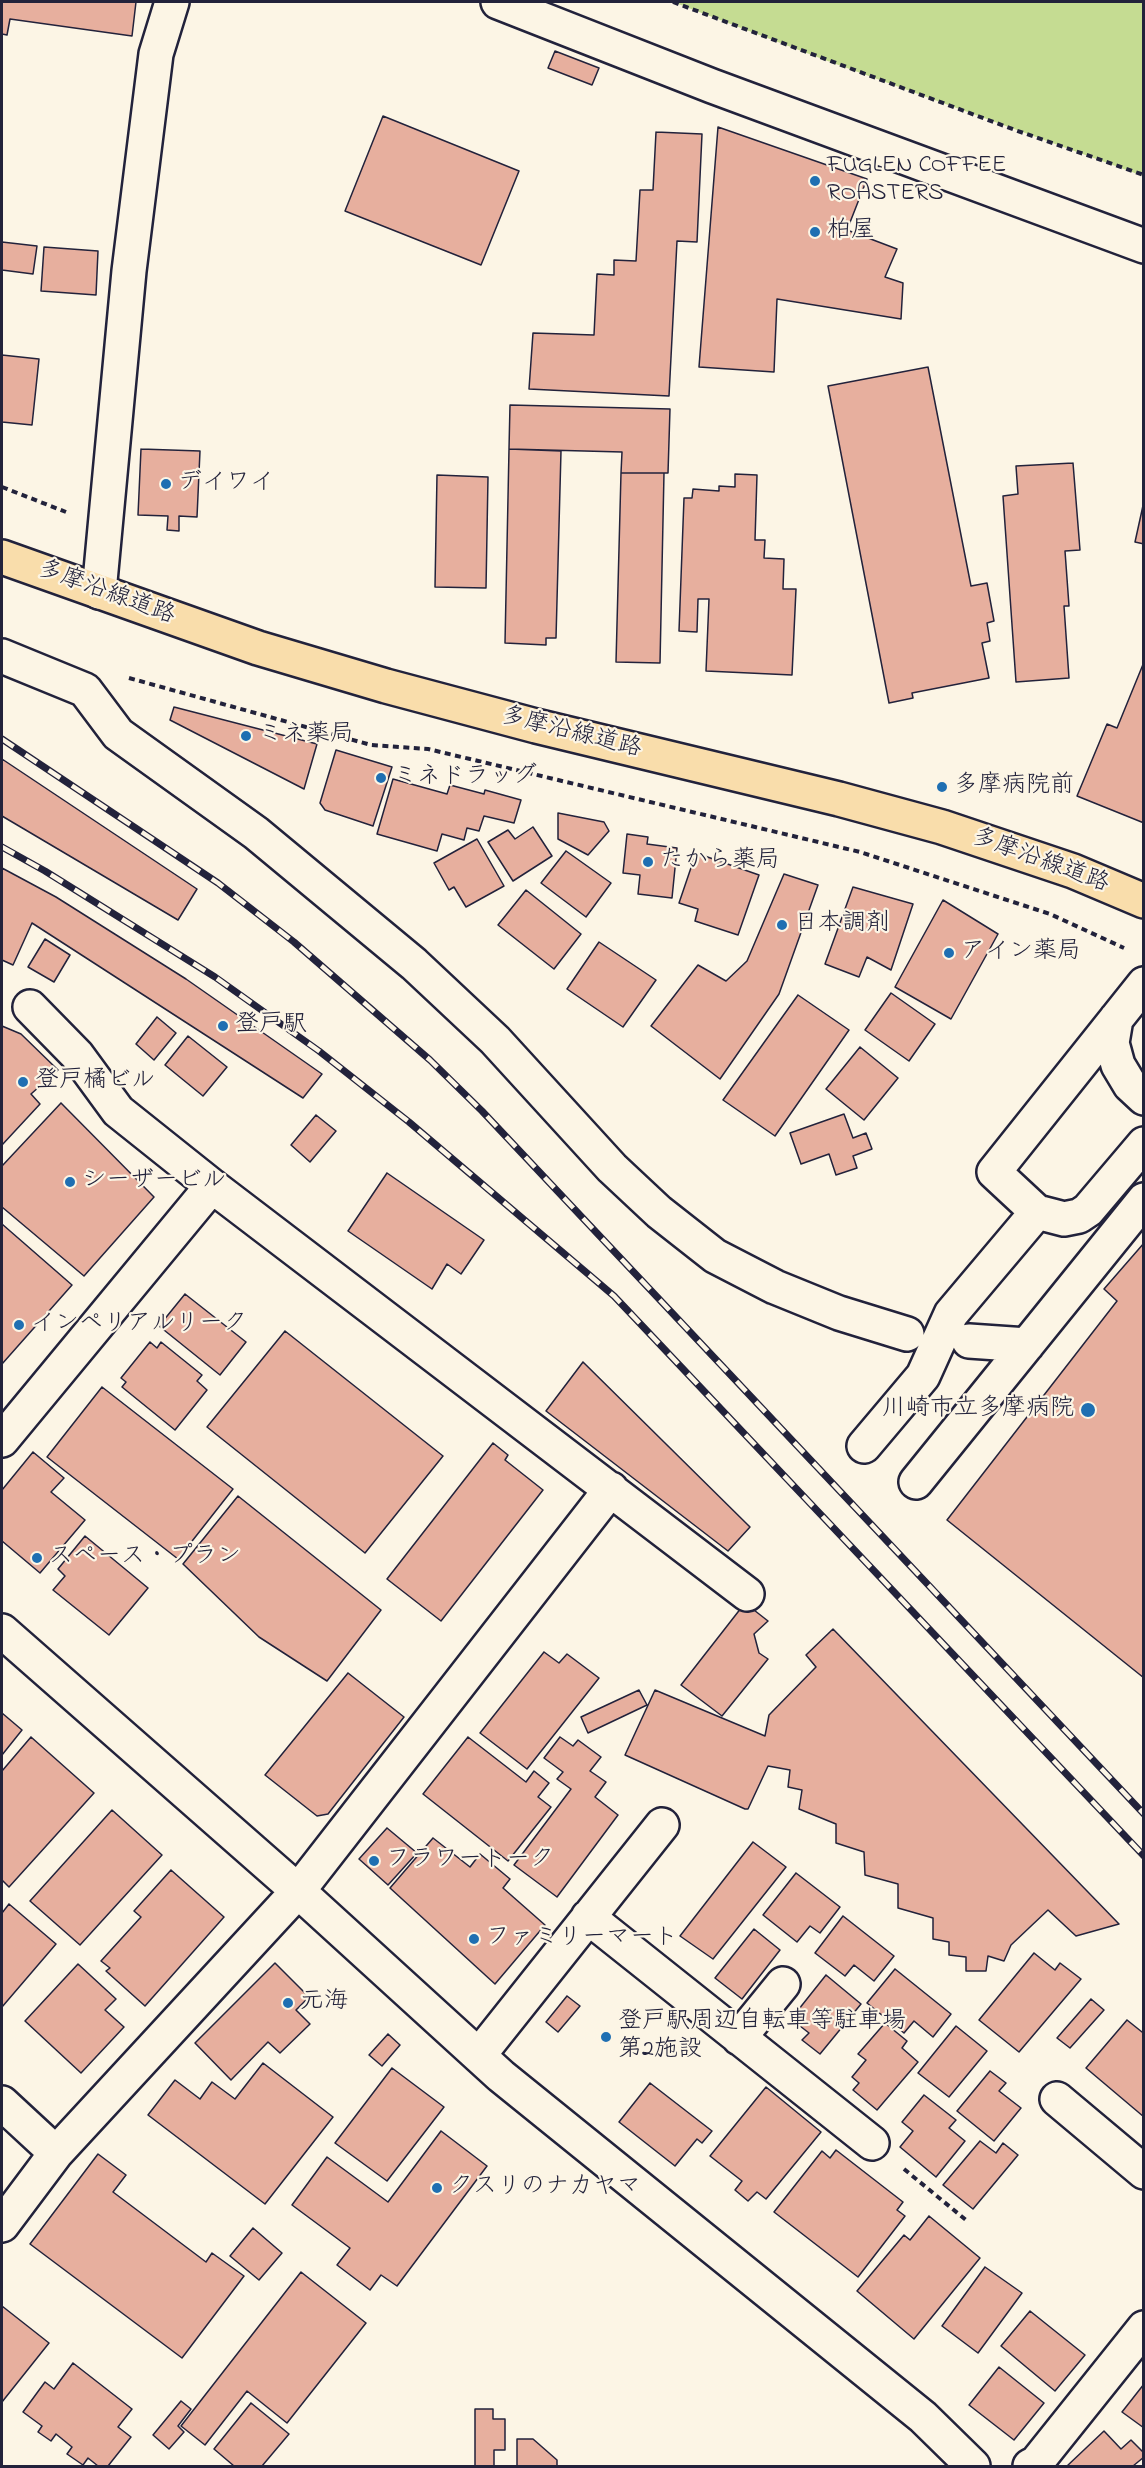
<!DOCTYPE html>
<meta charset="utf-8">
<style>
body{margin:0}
#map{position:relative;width:1145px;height:2468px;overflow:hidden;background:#fcf5e5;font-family:"Indie Flower",sans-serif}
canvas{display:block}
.frame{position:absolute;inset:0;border:3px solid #22223b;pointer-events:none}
</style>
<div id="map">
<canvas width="1145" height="2468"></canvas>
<div class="frame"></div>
</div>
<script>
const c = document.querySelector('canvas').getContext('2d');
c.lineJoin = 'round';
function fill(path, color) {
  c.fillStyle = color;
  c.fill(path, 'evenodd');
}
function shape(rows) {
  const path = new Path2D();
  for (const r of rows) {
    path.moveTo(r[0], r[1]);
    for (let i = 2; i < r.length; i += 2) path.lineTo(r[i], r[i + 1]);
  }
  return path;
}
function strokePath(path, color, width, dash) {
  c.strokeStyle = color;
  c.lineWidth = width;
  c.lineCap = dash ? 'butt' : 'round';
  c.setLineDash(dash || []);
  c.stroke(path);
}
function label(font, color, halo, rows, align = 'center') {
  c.font = font + ' "Indie Flower","Klee One",sans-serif';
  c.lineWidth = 4.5;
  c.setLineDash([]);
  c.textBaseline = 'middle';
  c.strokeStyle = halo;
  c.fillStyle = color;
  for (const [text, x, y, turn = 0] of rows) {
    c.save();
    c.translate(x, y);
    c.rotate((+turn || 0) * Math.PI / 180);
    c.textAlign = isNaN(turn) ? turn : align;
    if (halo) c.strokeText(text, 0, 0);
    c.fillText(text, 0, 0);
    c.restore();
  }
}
fill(shape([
 [673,2,1143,2,1143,176,825,60]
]), '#c5dc92');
const building = shape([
 [2,2,136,2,132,36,10,19,7,35,2,34,2,2],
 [555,51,599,68,592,85,548,68,555,51],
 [383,116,519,171,481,265,345,211,383,116],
 [718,127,867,179,847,230,897,249,885,277,903,283,901,319,777,299,774,372,699,367,718,127],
 [656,132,702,134,697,242,677,241,669,396,529,389,533,333,594,335,597,274,614,275,614,260,636,261,640,190,653,190,656,132],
 [2,242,37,246,33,274,2,270,2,242],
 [44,247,98,251,96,295,41,291,44,247],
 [2,355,39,359,32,425,2,422,2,355],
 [928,367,971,586,987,583,994,621,987,623,990,641,982,643,989,678,912,693,913,698,889,703,828,386,928,367],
 [510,405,670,409,668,473,621,473,622,452,509,449,510,405],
 [141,449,200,451,197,517,179,516,179,531,167,530,168,516,138,515,141,449],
 [509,449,561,451,556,638,546,638,546,645,505,643,509,449],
 [1073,463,1080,550,1065,551,1069,606,1064,606,1069,678,1016,682,1003,496,1018,494,1016,466,1073,463],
 [621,473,664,473,660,663,616,662,621,473],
 [735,474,757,475,755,540,765,540,764,558,784,559,783,589,796,589,792,675,706,671,709,599,698,599,697,632,679,631,684,498,692,498,693,489,719,491,719,486,735,487,735,474],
 [437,475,488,477,486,588,435,587,437,475],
 [1144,501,1144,544,1135,542,1144,501],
 [1144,662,1144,823,1077,796,1107,724,1117,728,1144,662],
 [174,707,317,744,304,789,170,720,174,707],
 [336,750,392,767,373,826,325,810,320,803,336,750],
 [2,759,197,889,178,920,2,816,2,759],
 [393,779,447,794,450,785,484,794,485,790,521,800,514,823,484,816,479,831,467,828,464,840,442,834,437,851,377,834,393,779],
 [558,813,604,822,609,831,588,855,558,839,558,813],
 [533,827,552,856,513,881,488,842,508,830,515,839,533,827],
 [627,834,648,837,647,844,677,848,672,898,638,894,640,875,623,873,627,834],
 [477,839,504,886,466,907,454,887,449,890,434,863,477,839],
 [566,851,611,883,586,917,541,883,566,851],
 [696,853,759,875,738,935,695,921,698,909,679,903,696,853],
 [2,868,56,897,186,979,322,1074,303,1098,32,923,13,965,2,960,2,868],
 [784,874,818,885,779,994,720,1079,651,1026,698,965,726,981,747,961,784,874],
 [853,887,913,904,891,970,867,957,859,977,825,964,853,887],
 [526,890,581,934,554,969,498,925,526,890],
 [943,900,998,934,951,1019,895,987,943,900],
 [45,939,70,955,54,982,28,967,45,939],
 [599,942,656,980,623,1027,567,989,599,942],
 [891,993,935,1024,909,1061,865,1030,891,993],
 [798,995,849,1030,775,1136,723,1100,798,995],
 [157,1017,176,1033,154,1060,136,1044,157,1017],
 [2,1026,21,1034,58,1070,31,1094,40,1104,2,1145,2,1026],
 [188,1036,227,1067,203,1096,165,1065,188,1036],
 [860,1047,898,1078,864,1120,826,1089,860,1047],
 [61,1103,154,1197,84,1276,2,1207,2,1166,61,1103],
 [844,1114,853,1138,866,1133,872,1149,853,1156,857,1168,836,1175,829,1154,801,1164,790,1133,844,1114],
 [316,1115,336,1131,310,1162,291,1145,316,1115],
 [387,1173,484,1240,461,1274,447,1264,432,1289,348,1231,387,1173],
 [2,1224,72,1285,2,1364,2,1224],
 [1144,1243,1144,1678,947,1520,1117,1301,1104,1289,1144,1243],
 [185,1294,246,1342,220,1375,159,1326,185,1294],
 [285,1331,443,1456,365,1553,207,1427,285,1331],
 [150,1342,157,1348,161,1342,202,1375,197,1381,207,1390,175,1430,122,1387,126,1382,121,1378,150,1342],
 [583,1362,750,1527,728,1551,546,1411,583,1362],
 [102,1387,233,1489,178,1559,47,1457,102,1387],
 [493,1443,508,1455,505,1460,543,1490,441,1621,387,1579,493,1443],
 [33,1452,64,1478,51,1492,85,1520,40,1573,2,1541,2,1490,33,1452],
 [238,1496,381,1610,327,1681,259,1637,183,1564,238,1496],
 [85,1536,148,1588,109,1635,53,1590,65,1576,58,1569,85,1536],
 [745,1603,768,1621,754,1634,759,1653,768,1659,722,1716,681,1685,745,1603],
 [833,1629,1119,1924,1076,1936,1048,1910,1011,1945,1004,1961,988,1956,986,1971,966,1971,966,1957,949,1955,949,1942,933,1939,933,1918,898,1908,898,1884,865,1875,864,1852,836,1843,836,1824,799,1809,802,1790,788,1787,790,1770,768,1766,748,1809,745,1809,625,1755,655,1690,765,1736,769,1715,816,1667,806,1655,833,1629],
 [544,1652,559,1663,567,1654,599,1678,527,1769,480,1733,544,1652],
 [348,1673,404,1717,328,1814,317,1816,265,1775,348,1673],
 [639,1690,647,1705,588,1733,581,1717,639,1690],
 [2,1713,22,1730,2,1755,2,1713],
 [31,1737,94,1793,9,1887,2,1880,2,1771,31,1737],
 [468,1737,526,1782,534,1771,549,1783,538,1797,551,1807,508,1861,423,1794,468,1737],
 [560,1737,573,1746,578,1740,601,1757,590,1771,606,1782,595,1797,618,1815,557,1897,514,1865,571,1789,557,1779,563,1772,544,1758,560,1737],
 [112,1810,162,1855,80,1945,30,1901,112,1810],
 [387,1828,417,1853,388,1885,359,1859,387,1828],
 [433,1838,470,1867,480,1854,510,1879,503,1888,545,1925,495,1984,390,1888,433,1838],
 [753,1842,786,1867,713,1959,680,1936,753,1842],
 [171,1870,224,1917,145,2006,106,1971,110,1968,101,1961,141,1917,134,1911,171,1870],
 [796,1873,840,1907,820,1933,810,1926,797,1942,763,1915,796,1873],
 [9,1904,56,1944,2,2007,2,1913,9,1904],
 [843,1916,894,1956,874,1981,854,1965,845,1976,815,1953,843,1916],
 [754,1929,780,1950,742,1999,715,1978,754,1929],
 [1034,1953,1055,1970,1060,1963,1081,1979,1019,2052,979,2020,1034,1953],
 [275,1963,309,1997,296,2010,310,2024,280,2053,268,2042,231,2080,195,2043,275,1963],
 [78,1964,116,1999,105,2010,124,2027,81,2073,25,2021,78,1964],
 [895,1969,951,2014,933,2037,914,2021,904,2033,867,2003,895,1969],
 [826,1975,861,2004,820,2054,802,2040,809,2033,791,2019,826,1975],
 [567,1996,580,2006,558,2032,546,2022,567,1996],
 [1091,1999,1104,2010,1070,2048,1057,2038,1091,1999],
 [1127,2020,1142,2032,1144,2031,1144,2117,1086,2068,1127,2020],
 [885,2023,907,2041,902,2048,918,2062,877,2110,853,2090,859,2083,852,2077,866,2060,858,2054,885,2023],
 [956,2026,987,2051,949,2097,918,2073,956,2026],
 [388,2034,400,2045,382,2066,369,2055,388,2034],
 [263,2063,333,2117,265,2204,148,2115,175,2080,200,2099,212,2082,235,2099,263,2063],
 [392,2068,444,2107,387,2181,335,2143,392,2068],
 [990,2071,1006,2083,999,2091,1021,2108,994,2141,957,2111,990,2071],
 [650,2083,712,2131,702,2143,697,2139,675,2166,619,2122,650,2083],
 [766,2087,821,2132,766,2199,757,2192,748,2201,735,2190,742,2181,710,2156,766,2087],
 [924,2095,956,2120,949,2128,965,2141,936,2177,900,2147,913,2131,902,2122,924,2095],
 [441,2131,487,2166,397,2286,381,2275,370,2290,337,2265,350,2248,292,2205,327,2157,388,2202,441,2131],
 [980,2141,996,2153,1003,2143,1018,2155,973,2209,943,2185,980,2141],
 [836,2150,903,2202,897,2210,905,2216,858,2277,774,2212,822,2151,830,2158,836,2150],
 [98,2154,126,2175,113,2192,206,2262,212,2253,244,2276,182,2358,30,2244,98,2154],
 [929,2216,980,2258,914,2339,857,2291,904,2235,910,2240,929,2216],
 [253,2228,282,2253,259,2280,230,2256,253,2228],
 [985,2267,1022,2293,978,2353,942,2326,985,2267],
 [301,2272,366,2323,287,2423,247,2391,205,2445,181,2426,301,2272],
 [2,2306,49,2343,2,2402,2,2306],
 [1030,2311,1085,2355,1055,2391,1001,2346,1030,2311],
 [73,2363,132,2409,118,2427,131,2437,108,2466,98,2466,88,2458,83,2465,67,2454,72,2447,56,2434,51,2441,38,2432,42,2426,23,2412,45,2382,54,2389,73,2363],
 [999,2367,1044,2403,1014,2440,969,2405,999,2367],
 [1144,2384,1144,2428,1122,2412,1144,2384],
 [181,2401,191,2409,178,2426,184,2432,169,2449,153,2435,181,2401],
 [251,2403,289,2434,262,2466,234,2466,214,2449,251,2403],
 [475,2409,493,2409,493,2419,505,2419,505,2450,494,2450,494,2466,475,2466,475,2409],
 [1104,2431,1121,2449,1131,2440,1144,2453,1144,2457,1133,2466,1067,2466,1104,2431],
 [517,2439,533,2439,557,2460,557,2466,517,2466,517,2439]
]);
fill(building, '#e7af9e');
strokePath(building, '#22223b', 1.5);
const minor = shape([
 [498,2,712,86,1144,246],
 [99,592,129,271,156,54,172,2],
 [2,656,85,690,118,734,256,833,414,964,495,1040,612,1168,659,1212,715,1256,775,1287,839,1313,907,1334],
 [30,1007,77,1055,118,1111,212,1186,747,1594],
 [1116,1019,1112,1043,1118,1065,1130,1085,1144,1098],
 [1037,1212,1064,1219,1079,1216,1088,1210,1144,1144],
 [969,1341,1027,1345],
 [2,1440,212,1186],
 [864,1446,923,1376,951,1314,1037,1212,994,1172,1144,984],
 [916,1482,1144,1200],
 [2,1631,298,1891,501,2076,923,2417,973,2466],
 [588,1917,872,2143],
 [739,2038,783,1984],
 [479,2055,662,1825],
 [1057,2099,1144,2172],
 [2,2103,56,2153],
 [2,2225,56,2153,298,1891,611,1489],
 [1030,2466,1036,2463,1144,2328]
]);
const major = shape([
 [2,557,258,648,386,686,536,726,839,799,942,827,1073,871,1144,901]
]);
strokePath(minor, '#22223b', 38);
strokePath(major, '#22223b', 38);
strokePath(shape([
 [673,2,1015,130,1144,175],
 [2,487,66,512],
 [129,678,371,745,428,749,860,852,1050,914,1124,948],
 [904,2169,966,2220]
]), '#22223b', 4, [6, 4.5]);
strokePath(minor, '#fcf5e5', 33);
strokePath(major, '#f9ddab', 33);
const rail = shape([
 [2,739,218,883,294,942,430,1060,482,1111,1144,1814],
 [2,847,45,871,215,977,319,1051,409,1122,614,1296,1144,1856]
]);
strokePath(rail, '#22223b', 7);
strokePath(rail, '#fcf5e5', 4.5, [14]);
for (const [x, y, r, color] of [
 [815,181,6,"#1f6fb2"],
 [815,232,6,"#1f6fb2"],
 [166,484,6,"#1f6fb2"],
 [246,736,6,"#1f6fb2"],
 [381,778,6,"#1f6fb2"],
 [942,787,6,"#1f6fb2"],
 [648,862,6,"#1f6fb2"],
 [782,925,6,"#1f6fb2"],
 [949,953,6,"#1f6fb2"],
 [223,1026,6,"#1f6fb2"],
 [23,1082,6,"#1f6fb2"],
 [70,1182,6,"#1f6fb2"],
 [19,1325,6,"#1f6fb2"],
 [1088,1410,8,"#1f6fb2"],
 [37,1558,6,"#1f6fb2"],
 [374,1861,6,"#1f6fb2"],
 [474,1939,6,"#1f6fb2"],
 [288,2003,6,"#1f6fb2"],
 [606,2037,6,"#1f6fb2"],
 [437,2188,6,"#1f6fb2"]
]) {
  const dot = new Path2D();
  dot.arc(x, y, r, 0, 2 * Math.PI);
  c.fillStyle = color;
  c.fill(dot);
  strokePath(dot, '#fcf5e5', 2);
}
label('24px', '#22223b', '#fcf5e5', [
 ["FUGLEN COFFEE",827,167],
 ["ROASTERS",827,195],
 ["柏屋",827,232],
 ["デイワイ",178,484],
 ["ミネ薬局",258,736],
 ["ミネドラッグ",393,778],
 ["多摩病院前",954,787],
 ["たから薬局",660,862],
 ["日本調剤",794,925],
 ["アイン薬局",961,953],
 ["登戸駅",235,1026],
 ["登戸橘ビル",35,1082],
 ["シーザービル",82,1182],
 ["インペリアルリーク",31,1325],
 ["川崎市立多摩病院",1074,1410,"right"],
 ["スペース・プラン",49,1558],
 ["フラワートーク",386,1861],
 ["ファミリーマート",486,1939],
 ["元海",300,2003],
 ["登戸駅周辺自転車等駐車場",618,2023],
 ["第2施設",618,2051],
 ["クスリのナカヤマ",449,2188]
], 'left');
label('24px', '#22223b', '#fcf5e5', [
 ["多摩沿線道路",106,594,20],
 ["多摩沿線道路",571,734,14],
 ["多摩沿線道路",1040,862,20]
]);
</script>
